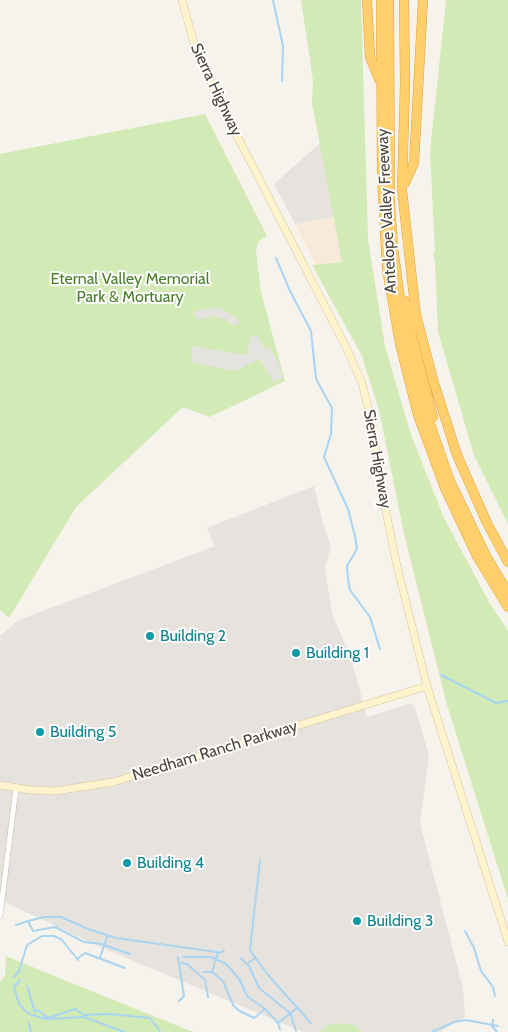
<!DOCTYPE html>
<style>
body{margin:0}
canvas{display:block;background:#f6f3ec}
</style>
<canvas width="508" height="1032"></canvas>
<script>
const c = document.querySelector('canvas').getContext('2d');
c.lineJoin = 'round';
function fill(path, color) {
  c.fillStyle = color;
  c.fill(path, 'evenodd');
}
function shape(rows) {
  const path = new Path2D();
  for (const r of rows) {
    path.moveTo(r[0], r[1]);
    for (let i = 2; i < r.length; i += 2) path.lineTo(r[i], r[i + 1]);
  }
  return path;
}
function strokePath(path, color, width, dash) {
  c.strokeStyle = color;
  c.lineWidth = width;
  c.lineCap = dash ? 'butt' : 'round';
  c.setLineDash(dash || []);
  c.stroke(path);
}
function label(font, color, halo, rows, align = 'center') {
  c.font = font + ' Cabin,sans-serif';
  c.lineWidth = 4;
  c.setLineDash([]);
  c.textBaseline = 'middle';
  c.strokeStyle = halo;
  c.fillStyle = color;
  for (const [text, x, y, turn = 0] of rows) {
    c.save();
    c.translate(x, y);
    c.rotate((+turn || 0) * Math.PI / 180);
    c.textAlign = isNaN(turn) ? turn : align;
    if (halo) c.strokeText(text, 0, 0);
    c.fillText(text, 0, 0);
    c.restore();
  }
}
fill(shape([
 [334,217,343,263,317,267,295,224]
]), '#f7ead8');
fill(shape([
 [320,143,334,217,295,224,274,184],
 [314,486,323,524,331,546,325,567,332,614,350,655,367,717,411,703,415,708,429,755,420,823,463,988,465,1017,440,1032,303,1032,105,949,0,900,0,636,19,620,215,546,207,528]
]), '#e6e2dd');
fill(shape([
 [301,0,361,0,368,239,385,346,411,435,444,518,489,602,508,631,508,899,447,705,404,534,379,410,362,356,312,265,342,262,312,103,313,81],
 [446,0,508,0,508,524,474,455,438,332,435,261,433,253,435,251,430,152],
 [205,114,267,236,259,241,256,250,261,292,285,381,210,417,183,407,76,507,9,618,0,610,0,154],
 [6,956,69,982,193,1032,0,1032,0,982,5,976],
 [343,1023,353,1025,363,1032,319,1032,329,1025]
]), '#d2eab5');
fill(shape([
 [220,308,232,315,240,322,235,326,226,320,213,316,197,320,193,312,203,309],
 [256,335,265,349,270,347,278,363,283,378,274,382,259,359,236,371,191,362,192,346,245,355,249,352,246,348,250,345,250,338]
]), '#e5e3e0');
strokePath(shape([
 [273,0,283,46,282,81],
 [276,258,290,291,311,331,316,379,332,408,331,434,324,457,348,509,355,536,357,549,347,566,348,579,350,590,370,617,380,649],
 [441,675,496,703,508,701],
 [260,860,250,950,268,975,311,1023],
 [28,921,44,917,61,917,88,929,116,938,217,952],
 [16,925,28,921,33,931,55,927,84,942,101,944,130,954],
 [465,931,474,948,481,971,493,987,495,996],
 [178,957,184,996,179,1001],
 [183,957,211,957,226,964,240,980,247,996,265,1009,278,1023,280,1030],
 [100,958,107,937],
 [241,958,249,966,259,988,290,1013,296,1031],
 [77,959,85,953,125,968],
 [181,963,187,964,205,980,208,997],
 [247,964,255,958],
 [203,972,212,972,223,981,233,1005,238,1010,254,1018,265,1009],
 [212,972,218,953,224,951],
 [14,977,19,971,27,945,42,936,54,936,62,940,78,960],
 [20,980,14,987,19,1004,29,1014,46,1019],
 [27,986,35,1012,38,1010,48,1018,75,1009,84,1015,109,1014,150,1018,160,1031],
 [45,1017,48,1019,84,1017,124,1032],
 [493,1020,492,1026,497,1032],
 [29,1023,31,1032],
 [278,1023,297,1008],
 [432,1032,454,1022,466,1020,498,1026]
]), '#a9d4f2', 2);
const street = shape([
 [0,916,16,788]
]);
const secondary = shape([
 [182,0,194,43,218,99,347,349,362,383,372,423,386,512,397,566,427,686,508,942],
 [0,785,31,790,56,791,113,782,427,686]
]);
const highway = shape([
 [367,0,370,57,379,79],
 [381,0,382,177,387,269,400,344,418,415,445,488,477,556,508,607],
 [389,0,390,203,393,247,403,322,422,400,449,479,486,556,508,593],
 [404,0,405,83,402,190,416,315,434,383,457,455,487,523,508,562],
 [405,183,414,163,423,0],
 [405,301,412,337,433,417]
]);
strokePath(street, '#c2bbae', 6);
strokePath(secondary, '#d6c79b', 8);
strokePath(highway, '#e0a43c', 10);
strokePath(street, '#fff', 5);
strokePath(secondary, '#fff3cd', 7);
strokePath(highway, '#ffcf6e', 9);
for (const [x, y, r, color] of [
 [150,636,5,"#0f9aa8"],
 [296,653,5,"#0f9aa8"],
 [40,732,5,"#0f9aa8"],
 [127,863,5,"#0f9aa8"],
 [357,921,5,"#0f9aa8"]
]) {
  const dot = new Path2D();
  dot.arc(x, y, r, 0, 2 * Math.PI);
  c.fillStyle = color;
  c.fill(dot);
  strokePath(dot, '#fff', 2);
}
label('16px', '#4b4439', '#fff', [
 ["Sierra Highway",216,90,65],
 ["Antelope Valley Freeway",387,211,-93],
 ["Sierra Highway",377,459,80],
 ["Needham Ranch Parkway",215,751,-17]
]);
label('16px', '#4a7f2a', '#fff', [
 ["Eternal Valley Memorial",130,279],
 ["Park & Mortuary",130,297]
]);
label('16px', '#0d838f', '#fff', [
 ["Building 2",160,636],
 ["Building 1",306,653],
 ["Building 5",50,732],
 ["Building 4",137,863],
 ["Building 3",367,921]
], 'left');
</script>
